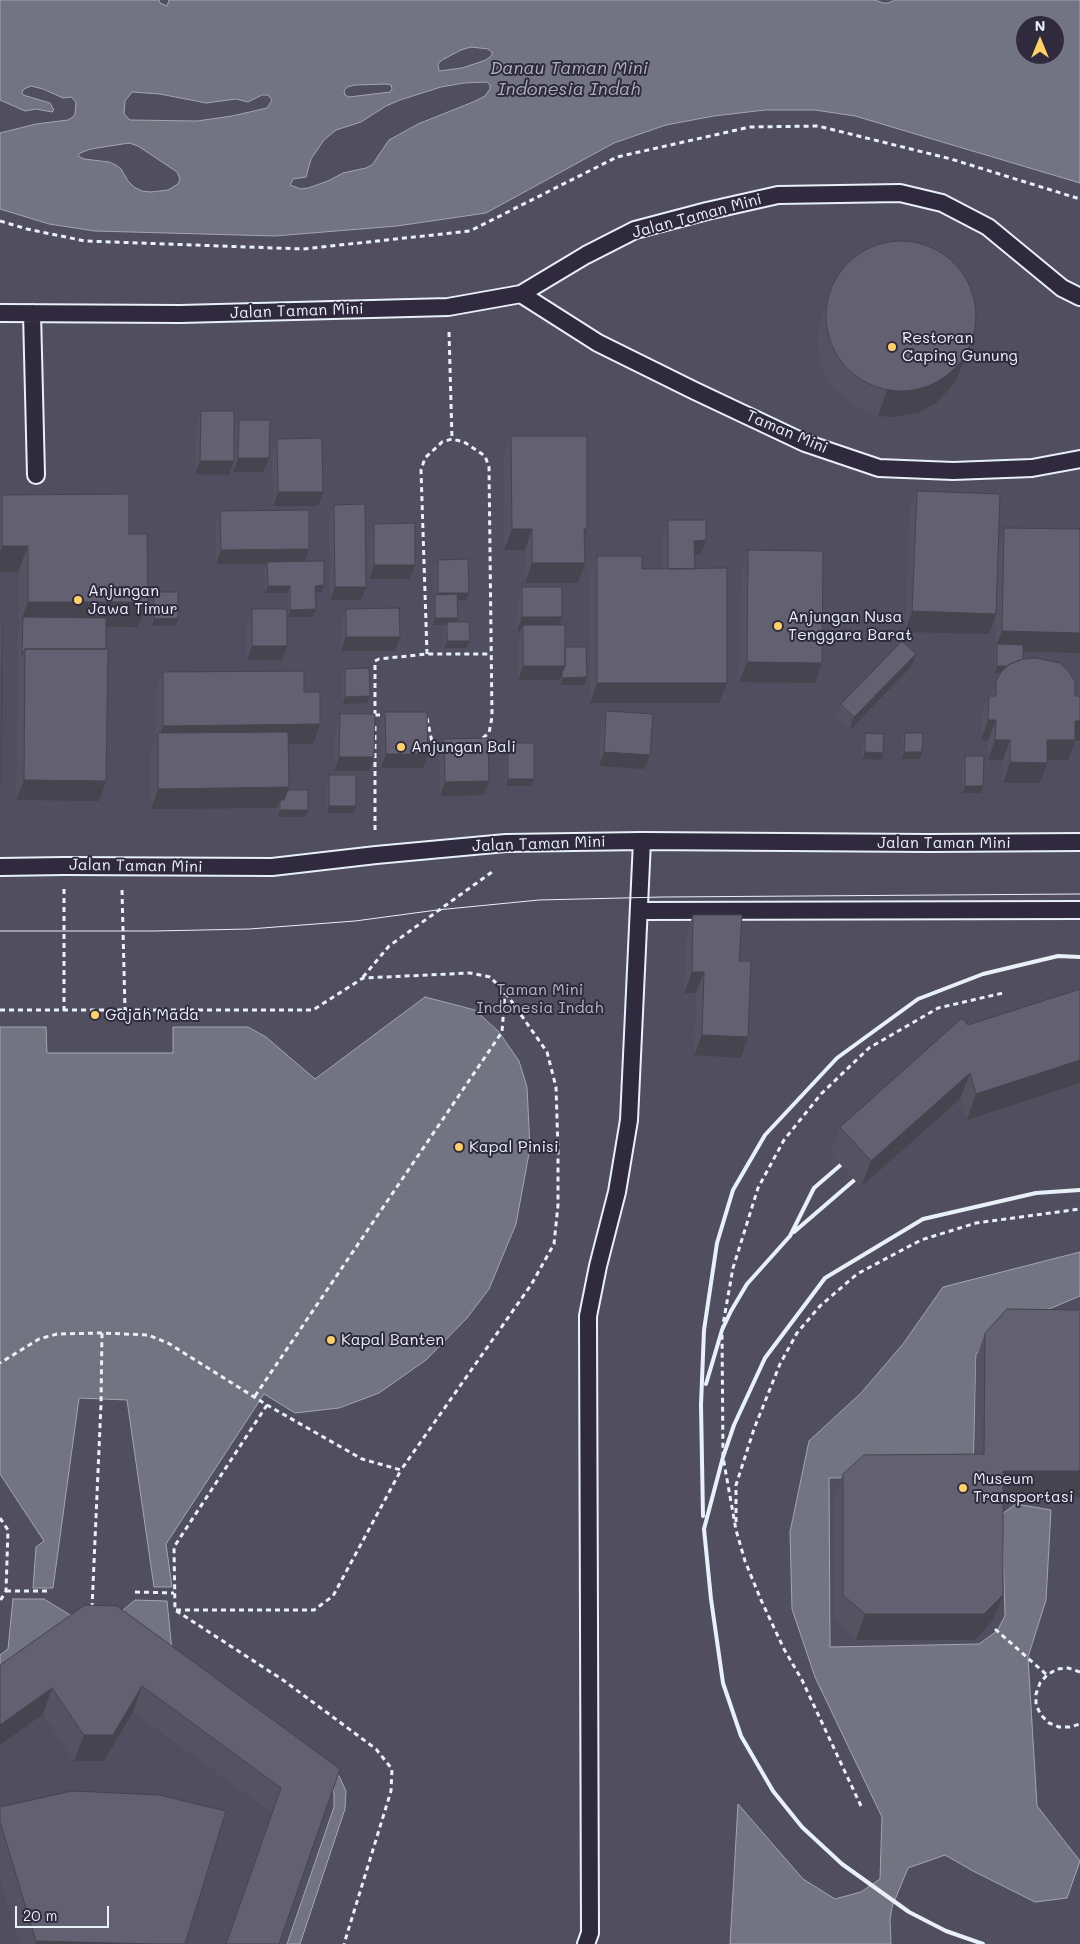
<!DOCTYPE html>
<style>
body{margin:0}
#map{position:relative;width:1080px;height:1944px;overflow:hidden;background:#3a3648;font-family:Mali,sans-serif}
canvas{display:block}
.north{position:absolute;left:1015px;top:15px;width:50px;height:50px;box-sizing:border-box;background:#2f2a3d;border:1px solid #797a88;border-radius:50%;rotate:0deg;font-size:14px;font-weight:700;line-height:20px;text-align:center;color:#e8f1f8}
.north::after{content:'';display:block;margin:auto;width:18px;height:22px;background:#ffd166;clip-path:polygon(50% 0,100% 100%,50% 72%,0 100%)}
.scale{position:absolute;left:15px;top:1906px;width:94px;height:22px;box-sizing:border-box;border:2px solid #e8f1f8;border-top:0;padding-left:6px;font-size:15px;line-height:18px;white-space:nowrap;color:#e8f1f8;-webkit-text-stroke:4px #2f2a3d;paint-order:stroke}
</style>
<div id="map">
<canvas width="1080" height="1944"></canvas>
<div class="north">N</div>
<div class="scale">20 m</div>
</div>
<script>
const c = document.querySelector('canvas').getContext('2d');
c.lineJoin = 'round';
function fill(path, color) {
  c.fillStyle = color;
  c.fill(path, 'evenodd');
}
function shape(rows) {
  const path = new Path2D();
  for (const r of rows) {
    if (r.length === 3) {
      path.moveTo(r[0] + r[2], r[1]);
      path.arc(r[0], r[1], r[2], 0, 2 * Math.PI);
      continue;
    }
    path.moveTo(r[0], r[1]);
    for (let i = 2; i < r.length; i += 2) path.lineTo(r[i], r[i + 1]);
  }
  return path;
}
function strokePath(path, color, width, dash) {
  c.strokeStyle = color;
  c.lineWidth = width;
  c.lineCap = dash ? 'butt' : 'round';
  c.setLineDash(dash || []);
  c.stroke(path);
}
function label(font, color, halo, rows, align = 'center') {
  c.font = font + ' Mali,sans-serif';
  c.lineWidth = 4;
  c.setLineDash([]);
  c.textBaseline = 'middle';
  c.strokeStyle = halo;
  c.fillStyle = color;
  for (const [text, x, y, turn = 0] of rows) {
    c.save();
    c.translate(x, y);
    c.rotate((+turn || 0) * Math.PI / 180);
    c.textAlign = isNaN(turn) ? turn : align;
    if (halo) c.strokeText(text, 0, 0);
    c.fillText(text, 0, 0);
    c.restore();
  }
}
fill(shape([
 [0,0,1080,0,1080,1944,0,1944],
 [1025,25,1055,25,1055,55,1025,55]
]), '#504e5f');
const water = shape([
 [0,0,159,0,160,3,167,6,169,0,875,0,883,3,888,3,895,0,1080,0,1080,183,855,116,815,110,765,110,714,116,666,125,614,143,486,213,397,226,275,236,95,231,49,224,0,209,0,133,36,124,68,120,73,117,75,114,76,102,71,97,63,98,43,89,31,86,24,89,22,92,23,95,50,103,54,110,52,112,36,109,25,111,0,100,0,0],
 [1025,25,1055,25,1055,55,1025,55,1025,25],
 [471,47,488,49,492,52,492,55,486,60,462,68,439,71,438,64,442,60,461,50,471,47],
 [487,82,490,85,490,89,485,96,473,102,418,124,389,140,372,165,366,168,343,173,328,181,308,188,301,189,290,185,293,179,306,177,311,159,324,140,336,130,361,122,386,106,400,100,441,87,464,83,487,82],
 [386,84,391,85,392,89,390,92,349,97,345,95,344,91,347,87,355,85,386,84],
 [132,92,160,94,206,103,236,99,248,102,262,95,268,95,272,100,267,108,232,116,197,121,130,120,124,114,125,101,132,92],
 [129,143,138,146,177,172,180,179,178,184,168,190,151,192,142,191,134,187,128,181,121,169,116,165,109,162,84,159,78,156,80,153,91,149,129,143],
 [425,997,475,1010,499,1032,519,1061,527,1087,530,1148,516,1224,489,1289,467,1318,426,1360,379,1393,339,1408,295,1413,264,1394,166,1544,172,1587,154,1587,127,1400,79,1398,53,1588,33,1588,36,1547,44,1541,0,1474,0,1027,46,1027,47,1053,173,1053,173,1027,248,1027,266,1037,315,1079,425,997],
 [1080,1252,1080,1296,999,1330,976,1354,973,1476,829,1478,830,1647,979,1644,997,1631,1005,1616,1002,1514,1016,1504,1051,1510,1046,1600,1028,1657,1037,1806,1080,1861,1067,1898,1035,1902,973,1871,945,1855,908,1868,892,1907,890,1920,891,1944,730,1944,738,1804,803,1879,835,1899,861,1892,880,1879,882,1817,815,1677,792,1609,790,1532,809,1441,861,1393,903,1344,943,1287,1080,1252],
 [13,1599,44,1599,70,1615,116,1616,135,1600,167,1601,172,1651,339,1776,346,1791,345,1809,300,1944,287,1944,334,1807,334,1793,330,1784,119,1627,0,1669,0,1655,8,1649,13,1599]
]);
fill(water, '#737482');
strokePath(water, '#a2a6b1', 1);
const service = shape([
 [521,294,598,343,695,391,805,443,879,468,953,471,1032,468,1080,459],
 [0,313,180,314,448,307,521,294,586,255,635,230,707,211,778,195,900,193,942,203,988,227,1062,288,1080,297],
 [32,313,36,475],
 [0,867,64,866,272,867,376,855,506,843,642,841,930,843,1080,842],
 [639,911,1080,910],
 [586,1944,590,1933,588,1316,598,1266,617,1192,629,1120,642,841]
]);
strokePath(service, '#e8f1f8', 20);
strokePath(shape([
 [0,221,27,229,85,241,303,249,470,231,617,157,750,127,818,126,951,159,1080,199],
 [449,332,452,439],
 [427,654,421,470,425,458,442,442,452,439,464,442,485,456,489,467,492,717,489,733,480,740],
 [375,715,387,715],
 [375,715,375,661,379,659,427,654,491,654],
 [427,718,432,742,438,745,445,745],
 [375,726,375,830],
 [64,889,64,1011],
 [122,890,125,1010],
 [363,977,389,946,492,872,494,869],
 [0,1010,313,1010,363,978,470,973,490,977,505,992,547,1052,556,1087,558,1149,558,1205,554,1244,531,1285,401,1470,362,1459,267,1405,168,1343,148,1335,102,1333,57,1334,39,1339,0,1363],
 [255,1396,502,1032,505,993],
 [267,1405,174,1547,175,1610,283,1680,376,1749,392,1769,391,1791,344,1944],
 [0,1518,8,1530,6,1591,0,1601],
 [736,1522,736,1485,754,1429,780,1364,797,1333,820,1306,857,1274,921,1240,976,1223,1080,1209],
 [6,1591,48,1591],
 [135,1592,174,1593],
 [92,1608,101,1404,102,1333],
 [176,1610,314,1610,333,1596,401,1470],
 [995,1629,1047,1675],
 [1080,1672,1068,1668,1057,1669,1047,1675,1040,1683,1036,1694,1036,1705,1041,1715,1049,1723,1059,1727,1070,1727,1080,1724],
 [861,1806,802,1680,784,1649,761,1600,745,1561,736,1530,723,1457,722,1330,733,1268,758,1188,784,1140,821,1094,869,1048,938,1008,1003,993]
]), '#e8f1f8', 3, [5, 4]);
strokePath(service, '#2f2a3d', 16);
strokePath(shape([
 [0,931,154,931,249,929,355,921,437,910,539,900,663,897,1080,894]
]), '#e8f1f8', 1);
strokePath(shape([
 [794,1232,866,1170],
 [706,1384,722,1330,731,1311,747,1284,790,1236,814,1188,851,1156],
 [703,1516,701,1405,704,1330,717,1243,733,1190,765,1135,837,1058,918,999,983,974,1058,956,1080,957],
 [983,1944,946,1931,909,1912,842,1864,802,1827,773,1791,741,1736,723,1683,711,1599,704,1529,723,1457,734,1425,765,1358,825,1278,923,1219,1036,1193,1080,1190]
]), '#e8f1f8', 4);
fill(shape([
 [833,284,966,358,954,384,936,403,918,413,892,417,878,416,853,406,832,387,820,364,817,335,824,310],
 [201,411,234,433,239,420,263,472,233,472,233,463,229,475,195,474,196,425],
 [511,436,584,537,578,583,525,583,525,550,504,550,504,456],
 [277,439,318,506,273,506,272,453],
 [917,491,998,544,1004,528,1023,652,1023,659,1075,696,1080,741,1075,741,1068,760,1047,760,1047,763,1040,783,1003,783,1003,760,988,760,988,741,981,740,981,716,989,696,990,696,996,681,1000,673,994,673,996,615,989,634,905,632,909,511],
 [2,495,129,534,138,627,106,628,106,781,99,801,16,800,18,631,19,628,18,572,0,572,0,500],
 [334,505,361,600,330,600,329,518],
 [220,511,305,561,324,585,322,592,316,593,316,609,313,617,288,617,288,593,265,593,264,569,266,564,216,564,215,525],
 [668,520,701,554,694,555,695,569,727,683,719,703,590,703,589,576,597,556,642,569,663,569,663,534],
 [374,524,410,579,369,579,369,538],
 [748,550,815,683,739,682,741,570],
 [438,560,469,593,466,600,457,600,458,618,456,622,470,641,467,648,444,648,444,629,445,625,433,625,433,602,435,595,435,567],
 [522,587,559,625,565,647,587,677,584,685,560,685,560,680,518,680,518,639,521,631,517,631,517,601],
 [154,592,178,618,176,625,152,626,151,599],
 [252,609,287,646,282,660,247,660,247,623],
 [346,609,400,637,395,651,341,651,341,623],
 [911,667,849,731,836,718,841,704],
 [345,669,367,703,343,704,342,676],
 [163,672,304,692,313,744,289,744,288,790,306,817,277,817,277,808,151,809,150,754,156,738,155,692],
 [606,711,650,755,644,769,599,766,601,725],
 [385,712,428,754,423,768,381,768,380,726],
 [340,714,369,771,334,771,335,728],
 [865,733,883,753,881,760,862,759,863,741],
 [905,733,922,752,920,759,901,759,902,740],
 [444,739,489,781,484,795,440,796,439,752],
 [508,743,534,779,532,786,506,786,506,750],
 [965,756,983,786,981,793,962,793,962,763],
 [329,775,356,806,354,813,327,813,326,782],
 [693,915,739,961,748,1037,741,1058,694,1055,696,993,684,993,686,935],
 [1080,989,967,1120,960,1099,861,1187,830,1153,840,1127,968,1025],
 [1080,1310,1080,1497,1003,1497,1003,1595,993,1620,975,1640,856,1640,833,1620,833,1500,843,1474,975,1454,976,1359,985,1333],
 [117,1606,340,1769,272,1813,133,1712,104,1761,74,1761,43,1714,0,1745,0,1665],
 [0,1807,185,1944,20,1944,0,1879]
]), '#555361');
fill(shape([
 [975,332,966,358,954,384,936,403,918,413,892,417,878,416,887,390],
 [238,458,269,458,263,472,233,472],
 [200,461,234,461,229,475,195,474],
 [278,492,323,492,318,506,273,506],
 [512,529,532,529,525,550,504,550],
 [584,529,587,529,580,549],
 [706,540,701,554,689,555,694,541],
 [2,546,28,546,18,572,0,572,0,553],
 [309,549,304,563,267,562,266,564,216,564,221,550],
 [532,563,585,563,578,583,525,583],
 [374,565,415,565,410,579,369,579],
 [324,585,322,592,313,593,315,586],
 [268,586,290,586,288,593,265,593],
 [335,587,366,587,361,600,330,600],
 [438,593,469,593,466,600,435,600],
 [28,602,148,602,138,627,23,628,23,617,18,628],
 [316,609,313,617,288,617,290,610],
 [912,611,996,614,989,634,905,632],
 [522,617,562,617,557,631,523,625,521,631,517,631],
 [178,618,176,625,152,626,154,619],
 [435,618,458,618,455,625,447,622,445,625,433,625],
 [1002,631,1080,633,1080,653,997,651,997,644],
 [346,637,400,637,395,651,341,651],
 [447,641,470,641,467,648,444,648],
 [252,646,287,646,282,660,247,660],
 [916,654,911,667,849,731,854,717],
 [747,662,822,663,815,683,739,682],
 [523,666,565,666,560,680,518,680],
 [997,666,1022,667,1020,674,994,673],
 [587,677,584,685,560,685,562,678],
 [597,683,727,683,719,703,590,703],
 [370,696,367,703,343,704,345,697],
 [988,720,996,720,988,741,981,740],
 [1075,721,1080,721,1080,741,1075,741,1068,760,1040,760,1047,740],
 [320,724,313,744,158,746,158,741,163,726],
 [995,740,1010,740,1003,760,988,760],
 [604,752,650,755,644,769,599,766],
 [865,752,883,753,881,760,862,759],
 [904,752,922,752,920,759,901,759],
 [386,754,428,754,423,768,381,768],
 [339,757,374,757,369,771,334,771],
 [1010,762,1047,763,1040,783,1003,783],
 [508,779,534,779,532,786,506,786],
 [24,780,106,781,99,801,16,800],
 [489,781,484,795,440,796,445,782],
 [965,786,983,786,981,793,962,793],
 [289,787,282,807,280,800,277,808,151,809,158,789],
 [329,806,356,806,354,813,327,813],
 [280,810,308,810,306,817,277,817],
 [692,972,704,972,696,993,684,993],
 [702,1035,748,1037,741,1058,694,1055],
 [1080,1060,1080,1083,967,1120,976,1094],
 [970,1073,960,1099,861,1187,871,1161],
 [1003,1471,1080,1471,1080,1497,993,1496],
 [1003,1595,993,1620,975,1640,856,1640,865,1614],
 [142,1686,133,1712,104,1761,74,1761,84,1735],
 [52,1688,43,1714,0,1745,0,1725],
 [36,1941,156,1944,35,1944]
]), '#45444f');
const building = shape([
 [901,316,75],
 [201,411,234,411,234,461,200,461,201,411],
 [239,420,270,420,269,458,238,458,239,420],
 [511,436,587,436,587,529,584,529,585,563,532,563,532,529,512,529,511,436],
 [322,438,323,492,278,492,277,439,322,438],
 [917,491,1000,494,996,614,912,611,917,491],
 [129,494,129,534,147,534,148,602,28,602,28,546,2,546,2,495,129,494],
 [365,504,366,587,335,587,334,505,365,504],
 [309,510,309,549,221,550,220,511,309,510],
 [668,520,706,520,706,540,694,541,695,569,668,569,668,520],
 [415,523,415,565,374,565,374,524,415,523],
 [1004,528,1080,529,1080,633,1002,631,1004,528],
 [748,550,823,551,822,663,747,662,748,550],
 [597,556,642,556,642,569,727,568,727,683,597,683,597,556],
 [468,559,469,593,438,593,438,560,468,559],
 [324,561,324,585,315,586,316,609,290,610,290,586,268,586,267,562,324,561],
 [522,587,562,587,562,617,522,617,522,587],
 [154,592,178,592,178,618,154,619,154,592],
 [457,594,458,618,435,618,435,595,457,594],
 [399,608,400,637,346,637,346,609,399,608],
 [252,609,287,609,287,646,252,646,252,609],
 [23,617,106,618,106,649,25,649,22,655,23,617],
 [0,622,2,622,1,783,0,783,0,622],
 [447,622,469,622,470,641,447,641,447,622],
 [523,625,565,625,565,666,523,666,523,625],
 [902,641,916,654,854,717,841,704,902,641],
 [997,644,1023,645,1023,659,1010,664,1007,666,997,666,997,644],
 [565,647,586,647,587,677,562,678,562,673,565,666,565,647],
 [25,649,108,649,106,781,24,780,25,649],
 [1035,658,1060,663,1069,672,1075,682,1075,696,1080,696,1080,721,1075,721,1075,740,1047,740,1047,763,1010,762,1010,740,995,740,996,720,988,720,989,696,996,696,996,681,1001,672,1010,664,1023,659,1035,658],
 [369,668,370,696,345,697,345,669,369,668],
 [304,671,304,692,320,692,320,724,163,726,163,672,304,671],
 [606,711,653,714,650,755,604,752,606,711],
 [385,712,427,712,428,754,386,754,385,712],
 [340,714,375,714,374,757,339,757,340,714],
 [288,732,289,787,158,789,158,733,288,732],
 [865,733,884,734,883,753,865,752,865,733],
 [905,733,923,733,922,752,904,752,905,733],
 [488,738,489,781,445,782,444,739,488,738],
 [508,743,534,743,534,779,508,779,508,743],
 [965,756,984,756,983,786,965,786,965,756],
 [329,775,356,775,356,806,329,806,329,775],
 [288,790,308,790,308,810,280,810,280,800,284,800,288,790],
 [693,915,742,915,739,961,751,961,748,1037,702,1035,704,972,692,972,693,915],
 [1080,989,1080,1060,976,1094,970,1073,871,1161,840,1127,962,1018,968,1025,1080,989],
 [1007,1309,1080,1310,1080,1471,1003,1471,1003,1595,984,1614,865,1614,843,1595,843,1474,864,1455,984,1454,985,1333,1007,1309],
 [85,1605,117,1606,340,1769,279,1944,226,1944,281,1788,142,1686,113,1735,84,1735,52,1688,0,1725,0,1665,85,1605],
 [72,1791,159,1795,226,1811,185,1944,156,1944,36,1941,0,1822,0,1807,72,1791]
]);
fill(building, '#636171');
strokePath(building, '#45444f', 1);
for (const [x, y, r, color] of [
 [892,347,5,"#ffd166"],
 [78,600,5,"#ffd166"],
 [778,626,5,"#ffd166"],
 [401,747,5,"#ffd166"],
 [95,1015,5,"#ffd166"],
 [459,1147,5,"#ffd166"],
 [331,1340,5,"#ffd166"],
 [963,1488,5,"#ffd166"]
]) {
  const dot = new Path2D();
  dot.arc(x, y, r, 0, 2 * Math.PI);
  c.fillStyle = color;
  c.fill(dot);
  strokePath(dot, '#2f2a3d', 2);
}
label('16px', '#e8f1f8', '#2f2a3d', [
 ["Jalan Taman Mini",697,216,-15],
 ["Jalan Taman Mini",297,311,-2],
 ["Taman Mini",787,432,23],
 ["Jalan Taman Mini",944,843],
 ["Jalan Taman Mini",539,844,-2],
 ["Jalan Taman Mini",136,866,1]
]);
label('16px', '#e8f1f8', '#2f2a3d', [
 ["Restoran",902,338],
 ["Caping Gunung",902,356],
 ["Anjungan",88,591],
 ["Jawa Timur",88,609],
 ["Anjungan Nusa",788,617],
 ["Tenggara Barat",788,635],
 ["Anjungan Bali",411,747],
 ["Gajah Mada",105,1015],
 ["Kapal Pinisi",469,1147],
 ["Kapal Banten",341,1340],
 ["Museum",973,1479],
 ["Transportasi",973,1497]
], 'left');
label('16px', '#b3b8c2', '#2f2a3d', [
 ["Taman Mini",540,990],
 ["Indonesia Indah",540,1008]
]);
label('italic 18px', '#aeb2bd', '#2f2a3d', [
 ["Danau Taman Mini",569,68],
 ["Indonesia Indah",569,89]
]);
</script>
